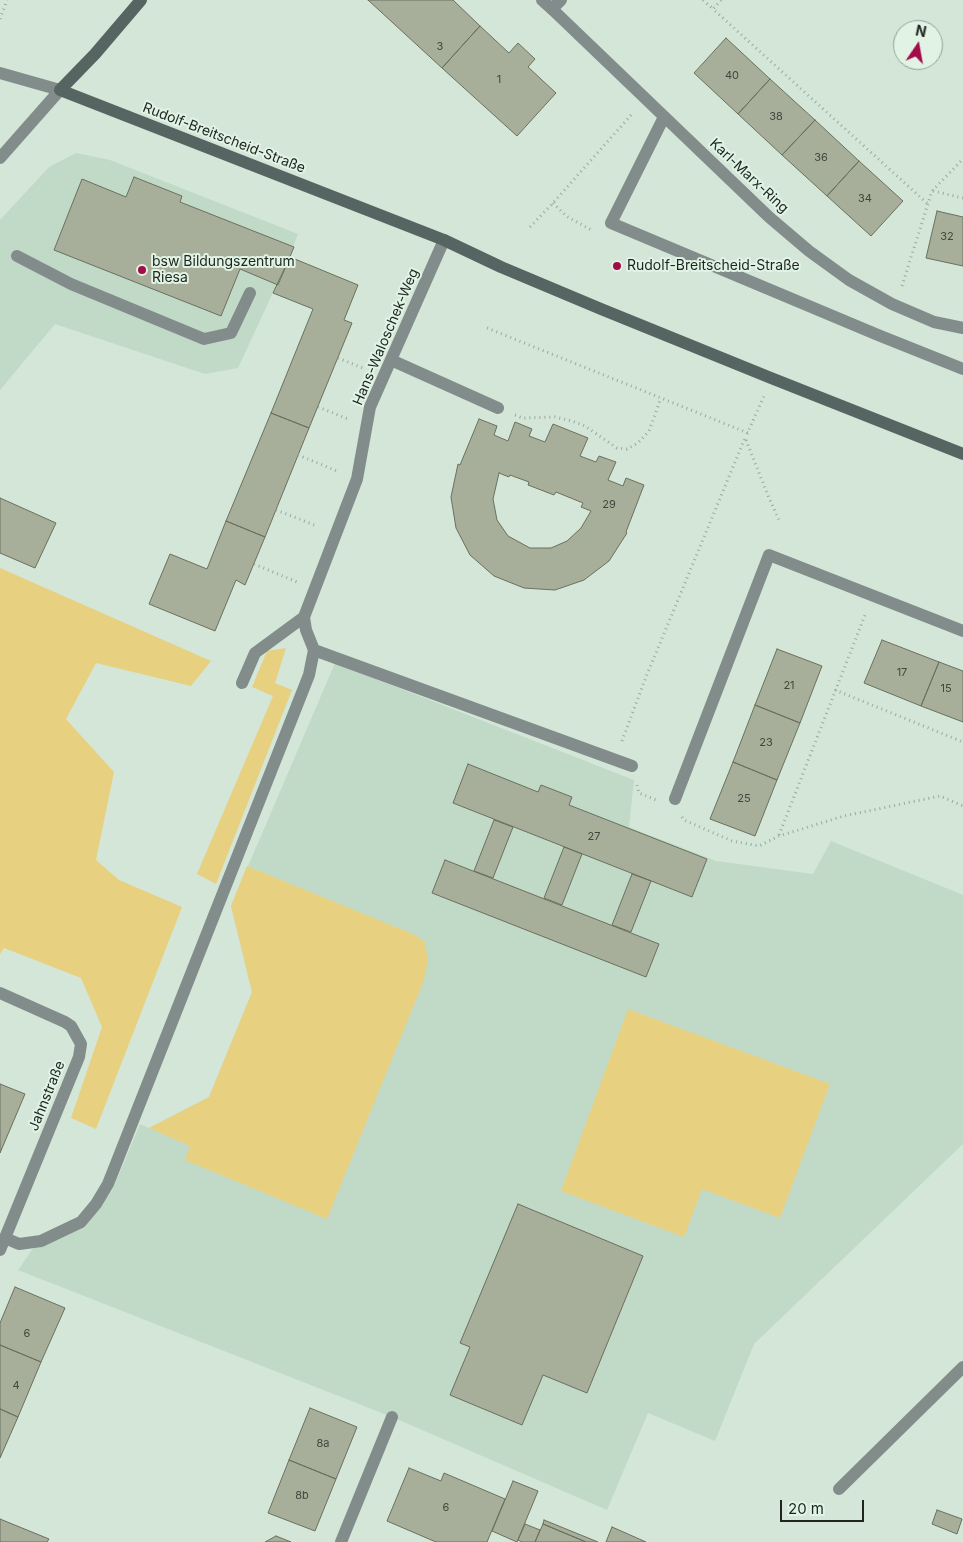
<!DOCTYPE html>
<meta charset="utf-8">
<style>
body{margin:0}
#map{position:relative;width:963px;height:1542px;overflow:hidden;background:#d3e6d7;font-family:Inter,sans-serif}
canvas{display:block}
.north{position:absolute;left:893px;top:20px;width:50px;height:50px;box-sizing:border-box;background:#e0f3e4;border:1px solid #92a195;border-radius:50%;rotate:12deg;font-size:14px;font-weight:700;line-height:20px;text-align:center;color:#1e251f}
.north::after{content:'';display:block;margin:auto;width:18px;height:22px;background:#a30b49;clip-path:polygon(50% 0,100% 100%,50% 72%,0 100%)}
.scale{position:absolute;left:780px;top:1500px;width:84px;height:22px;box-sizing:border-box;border:2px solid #1e251f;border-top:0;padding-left:6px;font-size:15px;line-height:18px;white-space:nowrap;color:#1e251f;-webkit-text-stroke:4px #e0f3e4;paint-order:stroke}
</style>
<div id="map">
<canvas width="963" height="1542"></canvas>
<div class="north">N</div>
<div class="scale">20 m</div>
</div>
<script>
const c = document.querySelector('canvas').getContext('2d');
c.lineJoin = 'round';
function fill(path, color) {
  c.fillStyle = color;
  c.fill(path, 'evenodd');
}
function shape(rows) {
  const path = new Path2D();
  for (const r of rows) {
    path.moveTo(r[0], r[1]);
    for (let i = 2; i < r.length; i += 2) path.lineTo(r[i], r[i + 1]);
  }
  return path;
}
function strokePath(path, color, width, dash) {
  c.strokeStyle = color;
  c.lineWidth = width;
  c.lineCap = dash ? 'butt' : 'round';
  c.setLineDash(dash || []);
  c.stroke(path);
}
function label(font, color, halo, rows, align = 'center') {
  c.font = font + ' Inter,sans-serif';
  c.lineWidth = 4;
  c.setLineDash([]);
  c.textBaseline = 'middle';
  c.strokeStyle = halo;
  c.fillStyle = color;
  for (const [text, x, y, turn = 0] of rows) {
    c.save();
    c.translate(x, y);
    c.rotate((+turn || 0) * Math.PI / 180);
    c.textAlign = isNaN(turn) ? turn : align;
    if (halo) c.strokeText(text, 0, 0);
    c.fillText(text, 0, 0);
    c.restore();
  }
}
fill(shape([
 [76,153,110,160,298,234,278,285,277,284,238,368,205,374,55,324,0,390,0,220,49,167],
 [335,663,634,780,629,827,716,861,813,874,831,841,963,895,963,1144,754,1344,715,1441,648,1413,607,1510,392,1417,18,1270,34,1247,85,1227,113,1189,140,1124,149,1128,209,1097,252,992,231,906]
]), '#c1dac8');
fill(shape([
 [0,568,211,661,191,686,96,663,66,719,114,772,96,860,119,880,182,907,96,1129,71,1118,102,1027,81,978,4,948,0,954],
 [286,648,275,683,292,690,216,884,197,874,273,696,252,687,267,651],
 [247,866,413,934,425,942,428,961,424,980,327,1219,185,1160,190,1146,149,1128,209,1097,252,992,231,906],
 [628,1009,830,1084,780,1218,702,1189,684,1237,561,1191]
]), '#e7d181');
const building = shape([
 [368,0,453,0,480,26,442,68,368,0],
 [480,26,509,53,518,43,535,59,528,67,556,93,517,136,442,68,480,26],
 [726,38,770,79,738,114,694,73,726,38],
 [770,79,815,120,782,155,738,114,770,79],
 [815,120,859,161,827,196,782,155,815,120],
 [859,161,903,201,871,236,827,196,859,161],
 [134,177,182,196,180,202,294,247,278,285,240,269,221,316,54,250,82,179,126,197,134,177],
 [937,211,963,217,963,266,926,258,937,211],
 [290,257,358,285,344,320,352,323,309,428,271,413,313,309,273,293,290,257],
 [271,413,309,428,265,537,226,521,271,413],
 [479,419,497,426,494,435,508,441,515,422,532,429,529,436,545,442,553,424,588,438,580,456,596,462,599,456,616,462,608,480,623,486,626,478,644,485,626,532,627,533,609,561,584,580,555,590,524,588,494,576,470,555,456,528,451,497,458,464,460,465,479,419],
 [499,473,509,477,510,475,529,482,528,485,554,495,556,492,583,503,581,507,591,511,581,528,567,541,551,548,530,548,508,536,497,520,493,499,499,473],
 [0,498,56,523,35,568,0,553,0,498],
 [226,521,265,537,245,585,236,580,215,631,149,604,170,554,207,569,226,521],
 [882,640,939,662,921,706,864,683,882,640],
 [777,649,822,666,800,723,755,705,777,649],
 [939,662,963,671,963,722,921,706,939,662],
 [755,705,800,723,777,780,733,762,755,705],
 [733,762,777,780,755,836,710,819,733,762],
 [468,764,538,792,541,785,572,797,569,805,707,859,692,897,453,803,468,764],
 [494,820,513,827,493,878,474,871,494,820],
 [564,847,582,854,562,905,544,898,564,847],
 [445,860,659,944,646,977,432,893,445,860],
 [632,874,651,881,631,932,612,925,632,874],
 [0,1084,25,1094,0,1153,0,1084],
 [518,1204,643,1256,587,1393,543,1375,522,1425,450,1395,470,1347,460,1343,518,1204],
 [15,1287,65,1308,41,1362,0,1345,0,1323,15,1287],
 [0,1345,41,1362,18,1417,0,1409,0,1345],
 [310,1408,357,1427,336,1479,289,1460,310,1408],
 [0,1409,18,1417,0,1458,0,1409],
 [289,1460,336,1479,315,1531,268,1513,289,1460],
 [409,1468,441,1481,444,1473,505,1499,487,1542,436,1542,387,1521,409,1468],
 [513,1481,538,1491,517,1542,492,1531,513,1481],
 [937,1510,962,1519,957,1534,932,1524,937,1510],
 [0,1519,49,1539,47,1542,0,1542,0,1519],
 [544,1520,598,1542,586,1542,543,1524,544,1520],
 [525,1524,540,1530,535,1542,522,1542,518,1540,525,1524],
 [543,1524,586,1542,535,1542,543,1524],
 [612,1527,646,1542,606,1542,612,1527],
 [276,1536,291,1542,265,1542,276,1536]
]);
fill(building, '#a7ae9a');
strokePath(building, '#6a705e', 1);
strokePath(shape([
 [703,0,713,9],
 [721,0,713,9,929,205],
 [0,19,7,0],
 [933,191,963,198],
 [553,203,566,216,593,231],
 [530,227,553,203,632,114],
 [902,286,932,191,963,159],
 [487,328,748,433],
 [338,358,365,369],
 [318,407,348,419],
 [515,415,522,418,555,417,572,421,585,426,617,448,627,449,638,443,649,431,661,398],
 [747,434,764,396],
 [746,440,769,498,780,522],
 [298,455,337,471],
 [276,510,317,526],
 [254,564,297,582],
 [835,690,963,742],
 [622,741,646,677,745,438],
 [637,785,639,793,656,800],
 [682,817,684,820,732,841,759,846,779,836,844,816,940,796,963,806],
 [779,835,865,615]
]), '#9baa9e', 3, [1, 4]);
strokePath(shape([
 [542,0,552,9],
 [664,117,611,223,878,335,963,369],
 [17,256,71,284,204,339,231,333,250,293],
 [391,360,498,408],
 [314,650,632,766],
 [675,799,769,555,963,631],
 [5,1238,19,1244,41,1241,81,1222,96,1204,108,1184,309,675,314,650,306,630,304,617,255,653,242,683],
 [839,1489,963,1367],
 [341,1542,392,1417]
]), '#828d8b', 12);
strokePath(shape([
 [561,0,552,9,769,217,809,251,849,280,892,304,934,322,963,328],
 [0,73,60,90,0,158],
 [304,617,357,479,370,407,444,240],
 [0,993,65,1022,71,1026,81,1044,79,1057,0,1250]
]), '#828d8b', 12);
strokePath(shape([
 [141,0,95,54,60,90,444,240,501,267,601,309,771,378,963,454]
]), '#566562', 12);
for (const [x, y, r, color] of [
 [617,266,5,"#a30b49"],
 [142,270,5,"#a30b49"]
]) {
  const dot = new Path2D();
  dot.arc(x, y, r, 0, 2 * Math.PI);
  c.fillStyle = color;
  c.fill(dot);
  strokePath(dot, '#e0f3e4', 2);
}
label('11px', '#40473e', null, [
 ["3",440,47],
 ["40",732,76],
 ["1",499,80],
 ["38",776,117],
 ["36",821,158],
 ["34",865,199],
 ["32",947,237],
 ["29",609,505],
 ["17",902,673],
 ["21",789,686],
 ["15",946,689],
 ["23",766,743],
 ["25",744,799],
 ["27",594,837],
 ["6",27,1334],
 ["4",16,1386],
 ["8a",323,1444],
 ["8b",302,1496],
 ["6",446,1508]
]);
label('14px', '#1e251f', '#e0f3e4', [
 ["Rudolf-Breitscheid-Straße",224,138,21],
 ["Karl-Marx-Ring",749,176,43],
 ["Hans-Waloschek-Weg",386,337,-67],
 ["Jahnstraße",47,1096,-68]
]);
label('14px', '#1e251f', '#e0f3e4', [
 ["bsw Bildungszentrum",152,262],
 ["Riesa",152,278],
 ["Rudolf-Breitscheid-Straße",627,266]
], 'left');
</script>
